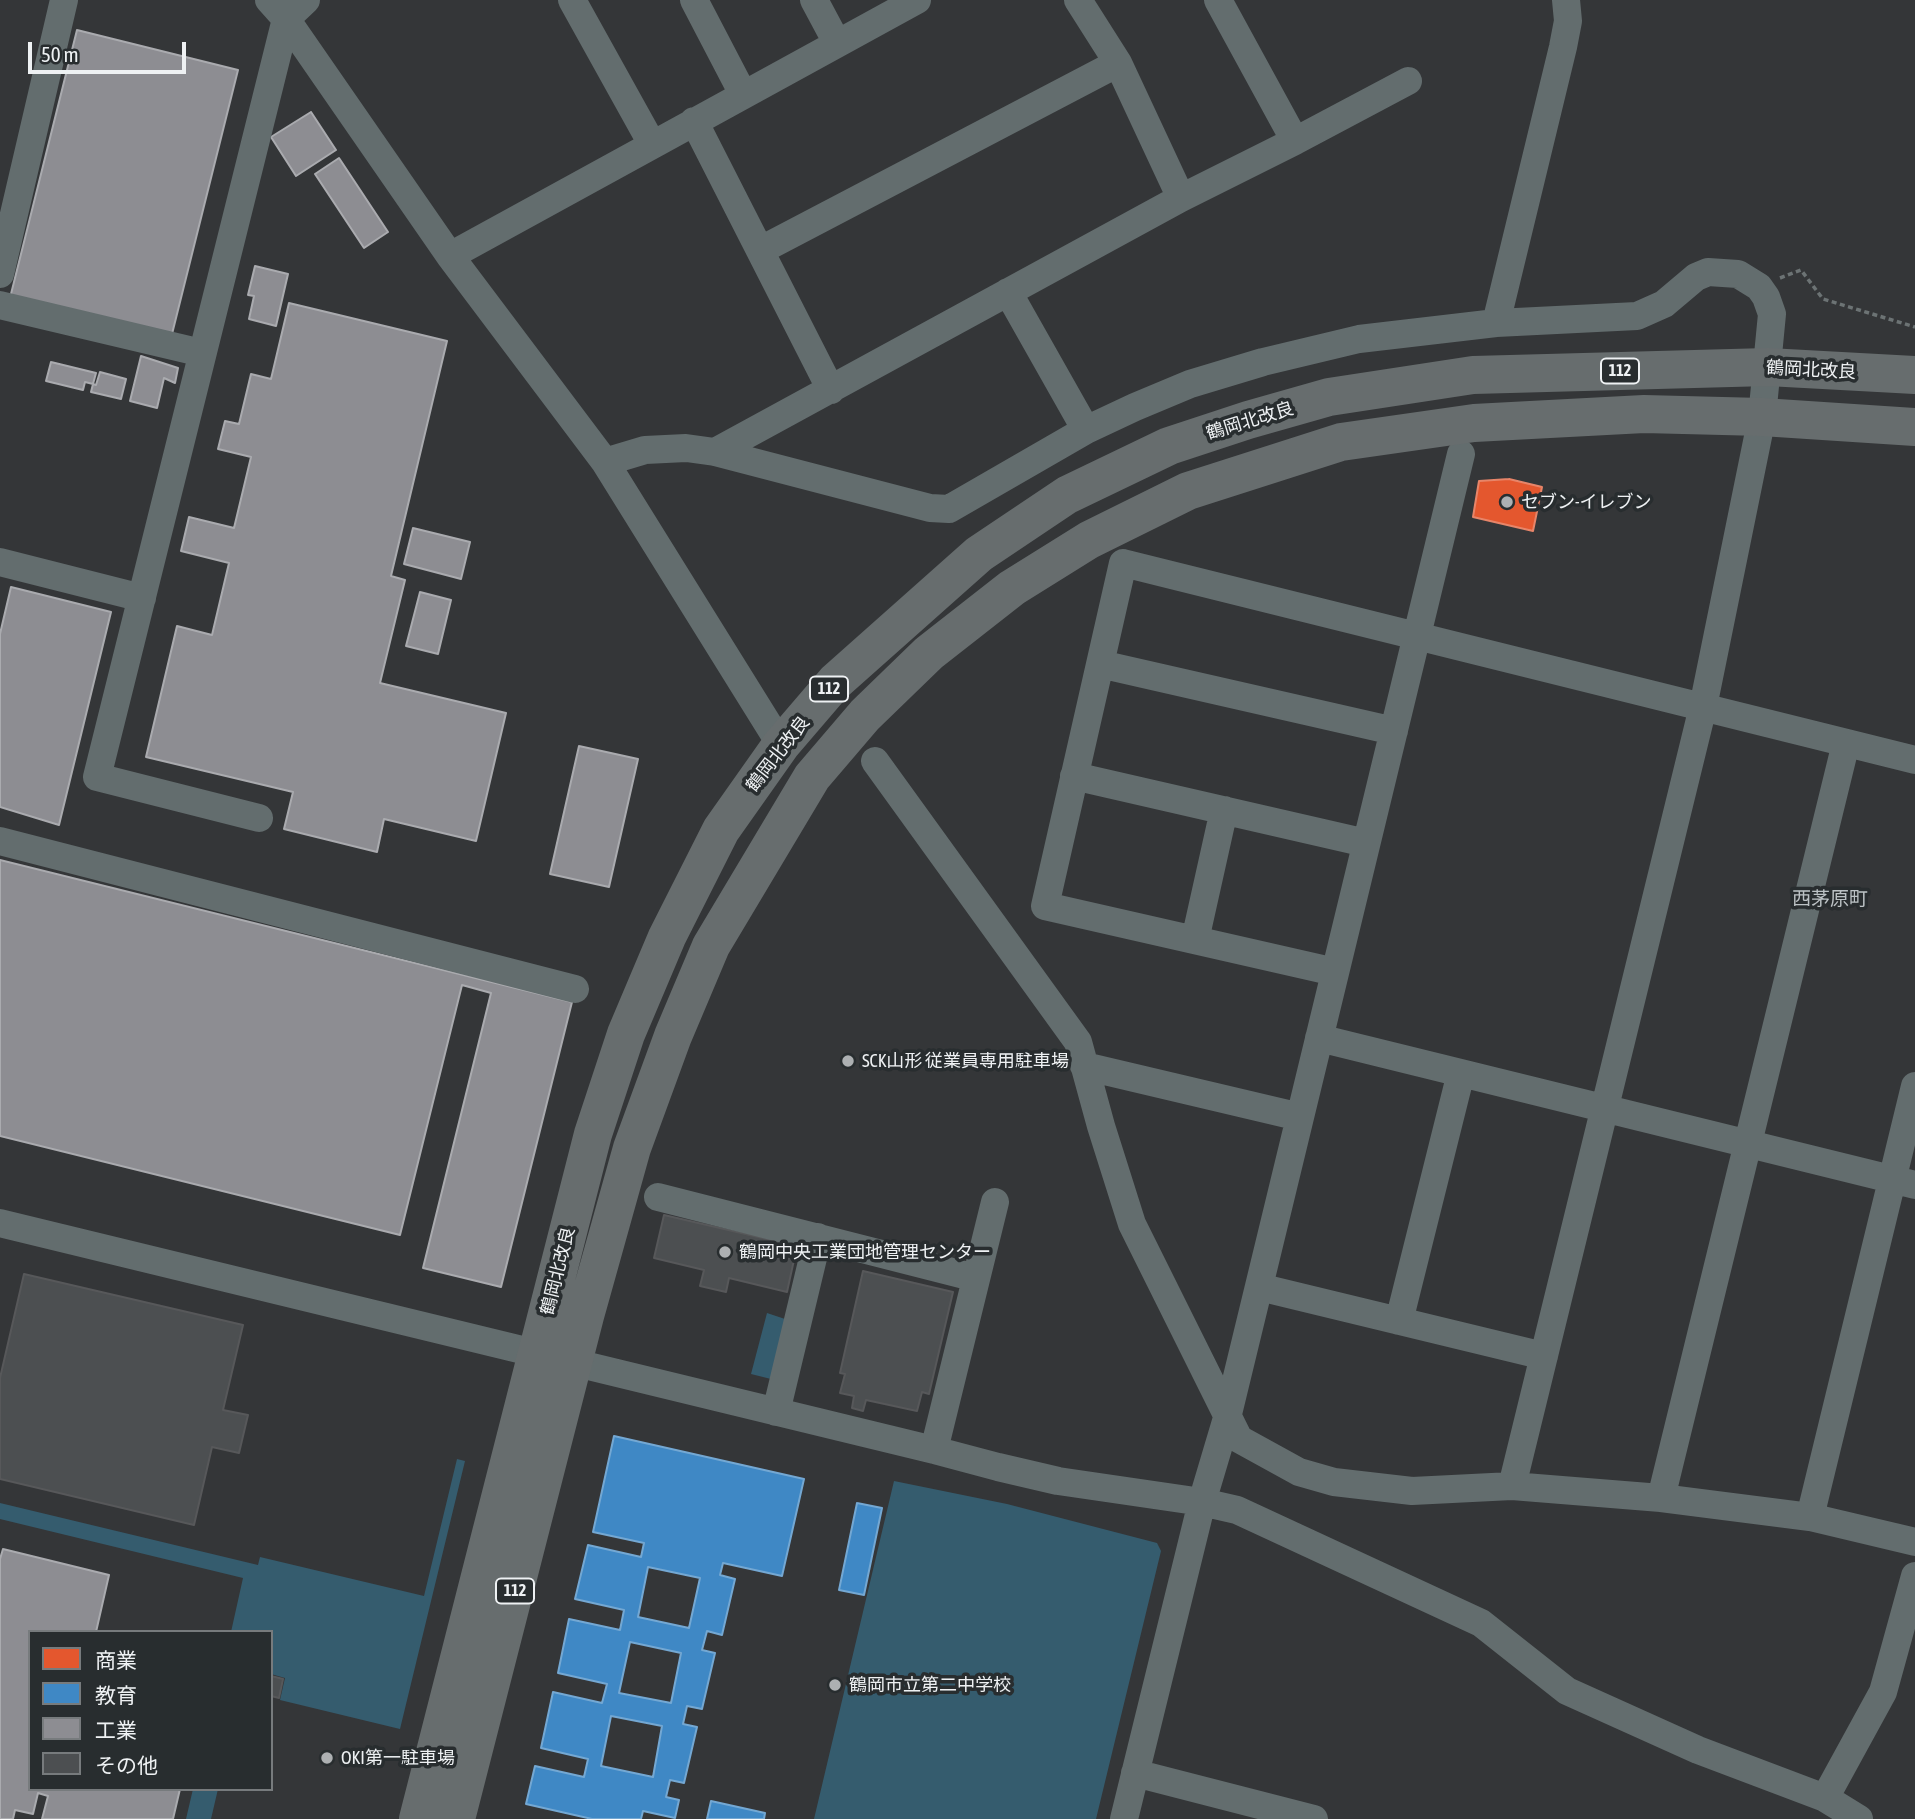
<!DOCTYPE html>
<meta charset="utf-8">
<style>
body{margin:0}
#map{position:relative;width:1915px;height:1819px;overflow:hidden;background:#343638;font-family:"Asap Condensed","Noto Sans JP",sans-serif}
canvas{display:block}
.legend{position:absolute;left:28px;top:1630px;width:245px;height:161px;box-sizing:border-box;background:#282d2f;border:2px solid #777b7d;margin:0;padding:9px 12px;list-style:none;font-size:21px;color:#eef1f3}
.legend li{display:flex;align-items:center;gap:14px;height:35px}
.legend b{width:35px;border:2px solid #777b7d}
.scale{position:absolute;left:28px;top:42px;width:158px;height:32px;box-sizing:border-box;border:4px solid #eef1f3;border-top:0;padding-left:9px;font-size:21px;line-height:24px;white-space:nowrap;color:#eef1f3;-webkit-text-stroke:5px #282d2f;paint-order:stroke}
</style>
<div id="map">
<canvas width="1915" height="1819"></canvas>
<ul class="legend">
<li><b style="height:19px;background:#e4572e"></b>商業</li>
<li><b style="height:19px;background:#3f88c5"></b>教育</li>
<li><b style="height:19px;background:#8d8d92"></b>工業</li>
<li><b style="height:19px;background:#4c4f51"></b>その他</li>
</ul>
<div class="scale">50 m</div>
</div>
<script>
const c = document.querySelector('canvas').getContext('2d');
c.lineJoin = 'round';
function fill(path, color) {
  c.fillStyle = color;
  c.fill(path, 'evenodd');
}
function shape(rows) {
  const path = new Path2D();
  for (const r of rows) {
    path.moveTo(r[0], r[1]);
    for (let i = 2; i < r.length; i += 2) path.lineTo(r[i], r[i + 1]);
  }
  return path;
}
function strokePath(path, color, width, dash) {
  c.strokeStyle = color;
  c.lineWidth = width;
  c.lineCap = dash ? 'butt' : 'round';
  c.setLineDash(dash || []);
  c.stroke(path);
}
function label(font, color, halo, rows, align = 'center') {
  c.font = font + ' "Asap Condensed","Noto Sans JP",sans-serif';
  c.lineWidth = 7;
  c.setLineDash([]);
  c.textBaseline = 'middle';
  c.strokeStyle = halo;
  c.fillStyle = color;
  for (const [text, x, y, turn = 0] of rows) {
    c.save();
    c.translate(x, y);
    c.rotate((+turn || 0) * Math.PI / 180);
    c.textAlign = isNaN(turn) ? turn : align;
    if (halo) c.strokeText(text, 0, 0);
    c.fillText(text, 0, 0);
    c.restore();
  }
}
fill(shape([
 [767,1313,785,1319,771,1379,751,1374],
 [457,1459,465,1461,400,1729,280,1700,285,1678,271,1674,271,1632,231,1632,243,1578,0,1519,0,1503,258,1565,260,1557,424,1596],
 [894,1481,1007,1504,1157,1543,1161,1551,1096,1819,814,1819],
 [193,1789,218,1789,211,1819,186,1819]
]), '#355c6e');
const shops = shape([
 [1509,479,1542,487,1533,531,1473,517,1479,481,1509,479]
]);
fill(shops, '#e4572e');
strokePath(shops, '#e78569', 2);
const schools = shape([
 [614,1436,804,1479,782,1576,723,1563,720,1575,735,1579,722,1635,707,1631,702,1650,715,1653,702,1709,687,1706,683,1724,697,1727,684,1783,670,1780,666,1797,679,1800,675,1818,643,1811,641,1819,592,1819,526,1804,535,1766,584,1777,588,1759,541,1748,553,1692,602,1703,607,1684,558,1673,569,1619,620,1630,624,1610,575,1599,588,1545,641,1557,644,1543,593,1532,614,1436],
 [648,1567,700,1578,689,1628,638,1617,648,1567],
 [630,1642,681,1653,671,1703,619,1693,630,1642],
 [611,1716,662,1726,653,1777,601,1766,611,1716],
 [857,1503,882,1508,864,1595,839,1590,857,1503],
 [711,1801,765,1813,764,1819,707,1819,711,1801]
]);
fill(schools, '#3f88c5');
strokePath(schools, '#74a8d3', 2);
const industry = shape([
 [77,30,238,70,170,342,9,302,77,30],
 [311,112,336,150,296,176,271,137,311,112],
 [339,158,388,232,364,248,315,174,339,158],
 [255,266,288,274,276,326,249,319,254,296,248,295,255,266],
 [289,303,447,341,391,576,405,580,380,683,506,713,476,841,384,819,377,852,284,829,293,792,146,757,177,626,212,635,229,563,181,551,189,517,234,528,251,457,218,449,225,421,239,424,251,374,271,379,289,303],
 [141,356,178,368,175,383,164,378,157,408,130,401,141,356],
 [51,362,96,373,93,384,85,382,83,390,46,381,51,362],
 [100,372,126,379,121,399,91,392,93,384,96,385,100,372],
 [413,528,470,542,461,579,404,564,413,528],
 [11,587,111,612,59,825,0,807,0,634,11,587],
 [420,592,451,600,438,654,406,646,420,592],
 [579,746,638,759,609,887,550,874,579,746],
 [0,860,572,1002,501,1287,423,1268,491,993,462,985,400,1235,0,1136,0,860],
 [3,1549,109,1575,96,1632,30,1632,30,1789,180,1789,173,1819,42,1819,48,1796,38,1793,33,1814,15,1810,13,1819,0,1819,0,1559,3,1549]
]);
fill(industry, '#8d8d92');
strokePath(industry, '#aaabaf', 2);
const building = shape([
 [664,1215,797,1246,787,1292,729,1278,726,1292,700,1286,704,1270,654,1258,664,1215],
 [863,1271,953,1292,929,1394,922,1392,917,1411,866,1400,863,1411,852,1408,854,1396,840,1393,845,1374,840,1373,863,1271],
 [24,1274,243,1325,223,1410,248,1415,239,1453,212,1447,194,1525,0,1479,0,1378,24,1274],
 [271,1676,283,1679,279,1698,271,1696,271,1676]
]);
fill(building, '#4c4f51');
strokePath(building, '#57585a', 2);
strokePath(shape([
 [1780,278,1801,270,1823,299,1915,327]
]), '#6c7374', 3.5, [5, 3.5]);
strokePath(shape([
 [269,0,286,19,450,256,605,462,781,745],
 [572,0,652,144],
 [694,0,743,94],
 [814,0,837,43],
 [1078,0,1118,63,1181,198],
 [1218,0,1295,141],
 [694,121,831,390],
 [761,250,1118,63],
 [450,256,917,0],
 [0,274,64,0],
 [1008,292,1086,430],
 [0,305,202,353],
 [1496,323,1563,47,1568,21,1566,0],
 [715,452,1181,198,1295,141,1408,81],
 [605,462,645,450,686,448,715,452,930,508,949,509,1086,430,1135,407,1190,384,1263,362,1359,339,1496,323,1637,316,1664,304,1696,277,1708,272,1738,274,1759,287,1766,297,1772,314,1762,417,1703,707,1512,1486],
 [0,562,142,598],
 [1100,664,1394,731],
 [875,761,1078,1042,1101,1126,1132,1224,1239,1439,1299,1472,1334,1482,1412,1491,1512,1486,1661,1498,1810,1517,1915,1542],
 [1074,776,1366,843],
 [259,818,97,777,286,19,306,0],
 [0,841,575,989],
 [1195,940,1224,810],
 [1335,972,1045,906,1123,563,1915,760],
 [1319,1038,1915,1185],
 [1084,1066,1300,1117],
 [658,1197,976,1278],
 [0,1223,934,1450,998,1467,1058,1481,1202,1502,1237,1510,1481,1623,1567,1691,1698,1750,1825,1798,1859,1819],
 [1259,1287,1544,1356],
 [1399,1321,1461,1073],
 [776,1412,818,1237],
 [934,1450,995,1202],
 [1661,1498,1846,743],
 [1810,1517,1915,1086],
 [1135,1773,1314,1819],
 [1825,1798,1883,1692,1915,1576],
 [1124,1819,1202,1502,1227,1418,1461,454]
]), '#636d6e', 28);
strokePath(shape([
 [418,1819,593,1134,626,1034,667,937,721,830,781,745,835,682,979,554,1067,495,1169,446,1248,420,1329,397,1473,375,1768,367,1915,375],
 [456,1819,585,1316,632,1148,673,1036,711,946,812,777,865,715,929,653,1012,588,1089,540,1188,491,1341,442,1474,423,1644,414,1762,417,1915,427]
]), '#676d6e', 38);
for (const [x, y, r, color] of [
 [1507,502,7,"#adb0b2"],
 [848,1061,7,"#adb0b2"],
 [725,1252,7,"#adb0b2"],
 [835,1685,7,"#adb0b2"],
 [327,1758,7,"#adb0b2"]
]) {
  const dot = new Path2D();
  dot.arc(x, y, r, 0, 2 * Math.PI);
  c.fillStyle = color;
  c.fill(dot);
  strokePath(dot, '#282d2f', 2.5);
}
for (const [x, y, w] of [
 [1620,371,38],
 [829,689,38],
 [515,1591,38]
]) {
  const box = new Path2D();
  box.roundRect(x - w / 2, y - 12.5, w, 25, 5);
  c.fillStyle = '#282d2f';
  c.fill(box);
  strokePath(box, '#eef1f3', 2);
}
label('bold 16px', '#eef1f3', null, [
 ["112",1620,371],
 ["112",829,689],
 ["112",515,1591]
]);
label('18px', '#eef1f3', '#282d2f', [
 ["鶴岡北改良",1811,370,3],
 ["鶴岡北改良",1250,421,-17],
 ["鶴岡北改良",778,754,-52],
 ["鶴岡北改良",558,1271,-76]
]);
label('18px', '#eef1f3', '#282d2f', [
 ["セブン-イレブン",1521,502],
 ["SCK山形 従業員専用駐車場",862,1061],
 ["鶴岡中央工業団地管理センター",739,1252],
 ["鶴岡市立第二中学校",849,1685],
 ["OKI第一駐車場",341,1758]
], 'left');
label('19px', '#bcc2c5', '#282d2f', [
 ["西茅原町",1830,899]
]);
</script>
